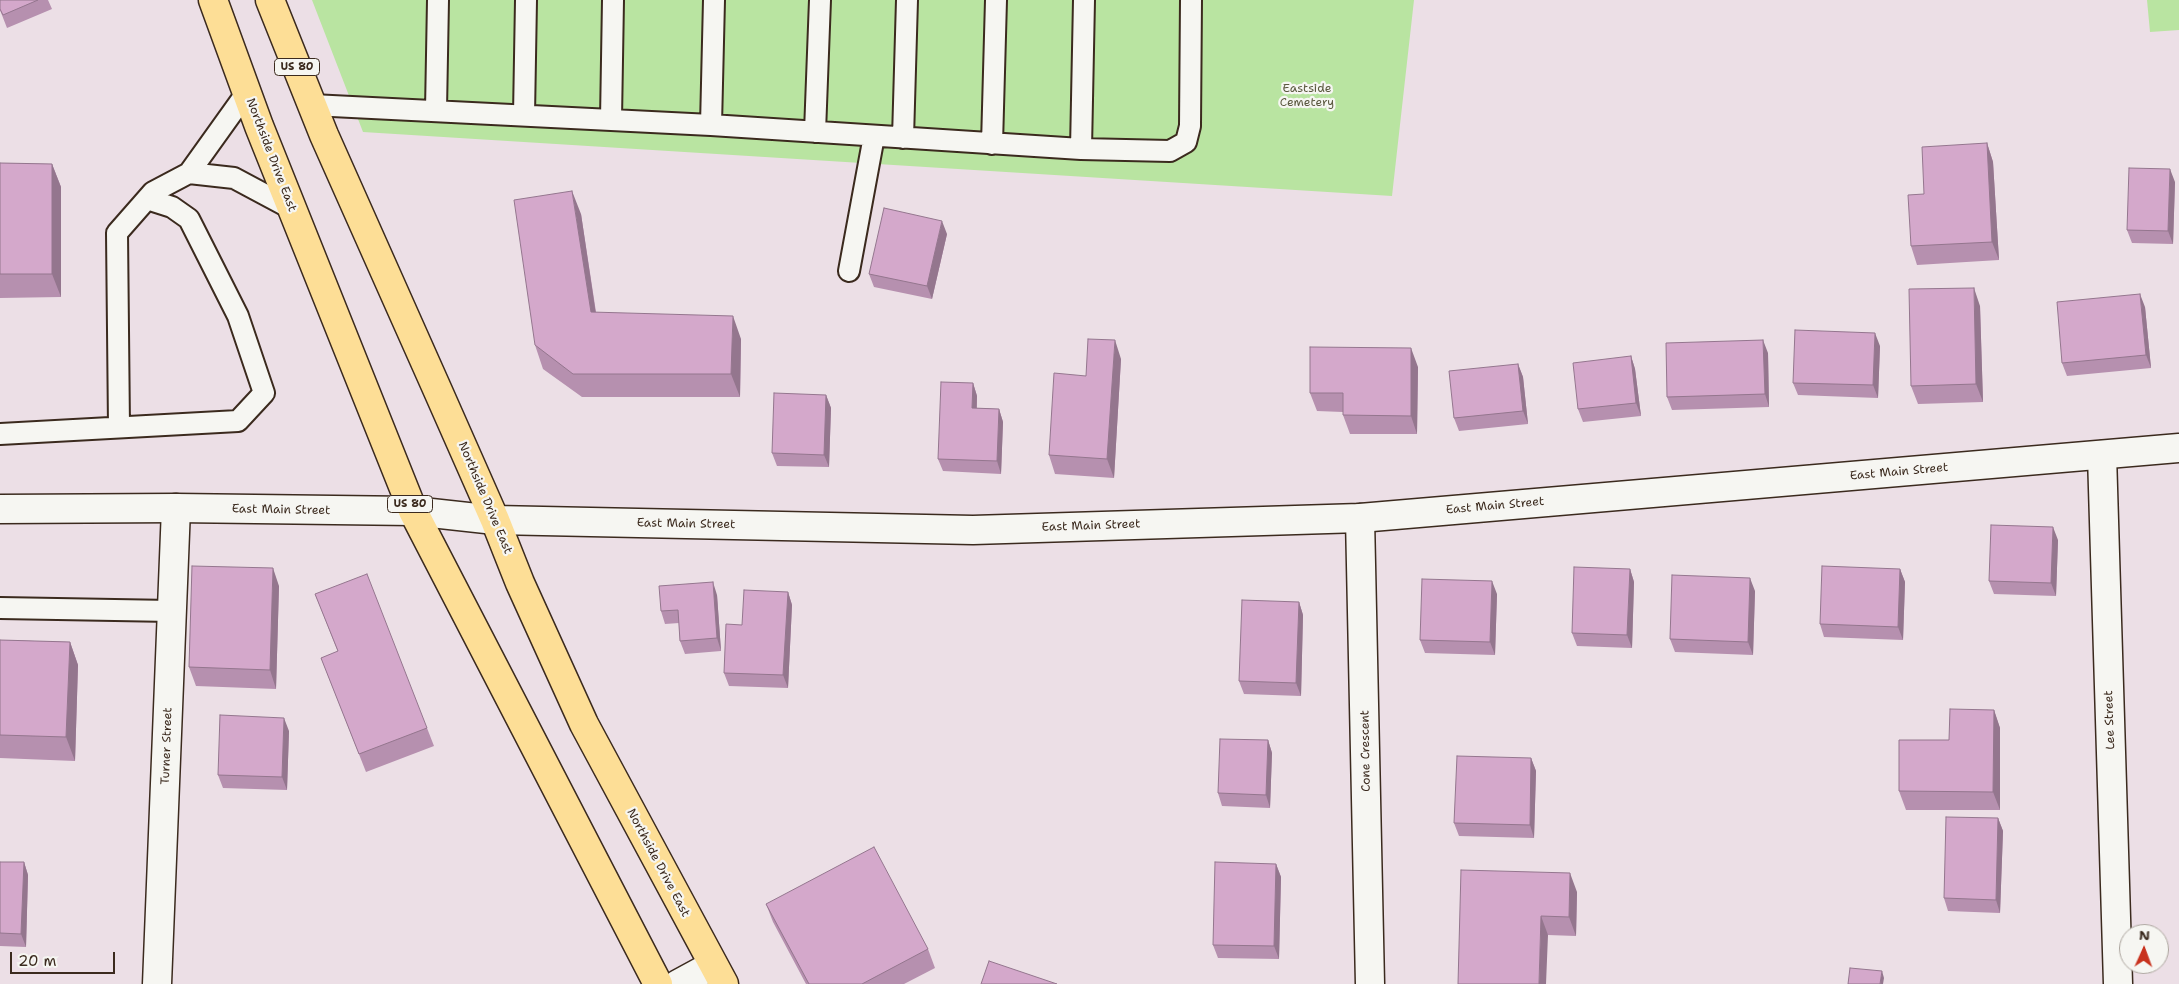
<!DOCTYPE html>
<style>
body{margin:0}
#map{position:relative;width:2179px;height:984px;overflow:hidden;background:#ecdfe6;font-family:"Shantell Sans",sans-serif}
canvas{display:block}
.north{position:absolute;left:2119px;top:924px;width:50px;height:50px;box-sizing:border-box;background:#f6f6f2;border:1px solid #aba49d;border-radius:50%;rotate:2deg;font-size:14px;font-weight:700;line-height:20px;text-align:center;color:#3b2a1e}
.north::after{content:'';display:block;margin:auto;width:18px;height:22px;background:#c8321e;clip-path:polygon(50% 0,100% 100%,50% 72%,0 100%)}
.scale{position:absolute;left:10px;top:952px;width:105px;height:22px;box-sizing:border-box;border:2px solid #3b2a1e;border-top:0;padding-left:6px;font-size:15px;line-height:18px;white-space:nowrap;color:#3b2a1e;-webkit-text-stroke:4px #f6f6f2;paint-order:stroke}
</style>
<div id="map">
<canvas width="2179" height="984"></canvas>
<div class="north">N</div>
<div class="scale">20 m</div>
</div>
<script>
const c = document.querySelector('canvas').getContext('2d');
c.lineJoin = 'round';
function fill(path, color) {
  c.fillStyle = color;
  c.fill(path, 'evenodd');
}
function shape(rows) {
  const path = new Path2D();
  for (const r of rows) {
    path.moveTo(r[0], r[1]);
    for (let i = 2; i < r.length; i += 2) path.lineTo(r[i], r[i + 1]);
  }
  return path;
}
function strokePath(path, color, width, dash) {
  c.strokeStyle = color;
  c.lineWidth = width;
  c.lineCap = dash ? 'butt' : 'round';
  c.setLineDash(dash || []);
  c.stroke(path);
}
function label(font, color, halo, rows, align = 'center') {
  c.font = font + ' "Shantell Sans",sans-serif';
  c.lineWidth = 4.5;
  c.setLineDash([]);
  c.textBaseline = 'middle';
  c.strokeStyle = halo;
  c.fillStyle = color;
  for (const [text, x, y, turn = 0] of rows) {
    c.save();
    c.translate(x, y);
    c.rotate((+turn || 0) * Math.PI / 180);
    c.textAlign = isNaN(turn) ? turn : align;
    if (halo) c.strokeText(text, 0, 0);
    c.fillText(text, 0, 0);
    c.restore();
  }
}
fill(shape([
 [312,0,1414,0,1392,196,363,132],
 [2147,0,2179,0,2179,30,2150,32]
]), '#b9e4a1');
const service = shape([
 [312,105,711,125,1081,149,1170,151,1186,142,1190,126,1191,0],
 [436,110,438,0],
 [524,115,526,0],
 [611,119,613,0],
 [711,125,714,0],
 [815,132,820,0],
 [903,138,907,0],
 [992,144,996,0],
 [1081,149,1084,0],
 [189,173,234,178,292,209],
 [849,271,874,136],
 [119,427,117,233,153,192,189,173,247,92],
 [0,434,238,421,264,393,238,316,189,219,172,207,147,199],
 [0,608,172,611]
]);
const minor = shape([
 [2102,455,2118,984],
 [1360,518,1370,984],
 [157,984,176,508],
 [678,984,713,965]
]);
const secondary = shape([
 [0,509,176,508,413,511,495,520,973,530,1360,518,2179,448]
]);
const primary = shape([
 [213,0,259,126,413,511,658,984],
 [270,0,324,135,438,391,495,520,520,583,584,724,724,984]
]);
strokePath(service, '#3b2a1e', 24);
strokePath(minor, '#3b2a1e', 31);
strokePath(secondary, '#3b2a1e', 31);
strokePath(primary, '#3b2a1e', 31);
strokePath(service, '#f6f6f2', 20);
strokePath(minor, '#f6f6f2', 28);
strokePath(secondary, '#f6f6f2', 28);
strokePath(primary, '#fdde96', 28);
fill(shape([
 [0,0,48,0,52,9,7,28,0,10],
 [1987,143,1993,162,1999,260,1917,265,1911,246,1924,194],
 [0,163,52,164,61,187,61,297,0,298],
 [2175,182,2173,244,2132,243,2127,230],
 [581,214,596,312,741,339,740,397,582,397,543,369,535,345],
 [947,234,932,299,874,287,869,274],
 [1980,306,1983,402,1918,404,1911,386],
 [2145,307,2151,368,2067,376,2062,363],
 [1880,346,1878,398,1798,395,1793,383],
 [1768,353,1769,407,1672,410,1667,397],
 [1631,356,1635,369,1641,416,1583,422,1578,409],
 [1121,359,1114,478,1055,474,1049,455,1086,376],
 [1518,364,1523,377,1528,424,1459,431,1454,418],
 [1418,367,1417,434,1350,434,1343,415,1343,412,1317,411,1310,393],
 [973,383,977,396,977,408,999,409,1003,422,1001,474,943,471,938,459],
 [826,395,831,408,829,467,777,466,772,453],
 [2058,540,2056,596,1994,594,1989,581],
 [1630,569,1634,582,1632,648,1577,646,1572,633],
 [1900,569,1905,582,1903,640,1824,637,1820,624],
 [279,586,276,689,196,686,189,667],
 [1755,591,1753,655,1675,652,1670,639],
 [788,592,792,605,788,688,729,686,724,673,742,625],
 [315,594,427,728,434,746,366,772,321,658,338,652],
 [1497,594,1495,655,1425,653,1420,640],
 [717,595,721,651,685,654,680,641,679,623,665,624,661,611],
 [1299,602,1303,615,1301,696,1244,694,1239,681],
 [0,640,70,642,78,665,75,761,0,758],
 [1994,710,2000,728,2000,810,1906,810,1899,791,1949,740],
 [289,731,287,790,223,788,218,775],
 [1268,740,1272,753,1270,808,1222,806,1218,793],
 [1531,758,1536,771,1534,838,1459,836,1454,823],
 [1998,818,2003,831,2000,913,1948,911,1944,898],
 [0,862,24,862,28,875,26,947,0,946],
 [1276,864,1281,877,1279,959,1218,958,1213,945],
 [1461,870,1577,892,1576,936,1548,935],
 [766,904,928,949,935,968,904,984,806,984,773,922]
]), '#b690af');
fill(shape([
 [1987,143,1993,162,1999,260,1992,242],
 [52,164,61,187,61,297,52,274],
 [2170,169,2175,182,2173,244,2168,231],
 [572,191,581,214,599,335,591,312],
 [942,221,947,234,932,299,927,286],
 [1974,288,1980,306,1983,402,1976,384],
 [2140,294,2145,307,2151,368,2146,355],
 [733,316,741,339,740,397,731,374],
 [1875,333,1880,346,1878,398,1873,385],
 [1115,340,1121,359,1114,478,1107,459],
 [1763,340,1768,353,1769,407,1765,394],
 [1411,348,1418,367,1417,434,1411,416],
 [1631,356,1635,369,1641,416,1636,403],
 [1518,364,1523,377,1528,424,1523,411],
 [973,383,977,396,976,421,972,408],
 [826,395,831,408,829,467,824,455],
 [999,409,1003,422,1001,474,997,461],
 [2053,527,2058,540,2056,596,2051,583],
 [273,568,279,586,276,689,270,670],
 [1630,569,1634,582,1632,648,1627,635],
 [1900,569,1905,582,1903,640,1898,627],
 [1750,578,1755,591,1753,655,1748,642],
 [1492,581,1497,594,1495,655,1490,642],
 [713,582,717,595,721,651,717,638],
 [788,592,792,605,788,688,783,675],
 [1299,602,1303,615,1301,696,1296,683],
 [70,642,78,665,75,761,66,737],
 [1994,710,2000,728,2000,810,1993,792],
 [284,718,289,731,287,790,282,777],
 [1268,740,1272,753,1270,808,1266,795],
 [1531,758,1536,771,1534,838,1530,825],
 [1998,818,2003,831,2000,913,1996,900],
 [24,862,28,875,26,947,21,934],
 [1276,864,1281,877,1279,959,1274,946],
 [1570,873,1577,892,1576,936,1569,917],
 [1541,916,1548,935,1546,984,1539,984],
 [1882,971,1884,978,1883,984,1880,984]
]), '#94768e');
const building = shape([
 [0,0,38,0,3,15,0,9,0,0],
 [1987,143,1992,242,1911,246,1908,195,1924,194,1922,147,1987,143],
 [0,163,52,164,52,274,0,274,0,163],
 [2129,168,2170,169,2168,231,2127,230,2129,168],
 [572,191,591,312,733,316,731,374,573,374,535,345,514,200,572,191],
 [884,208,942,221,927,286,869,274,884,208],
 [1974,288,1976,384,1911,386,1909,289,1974,288],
 [2140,294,2146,355,2062,363,2057,302,2140,294],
 [1795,330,1875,333,1873,385,1793,383,1795,330],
 [1088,339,1115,340,1107,459,1049,455,1054,373,1086,376,1088,339],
 [1763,340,1765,394,1667,397,1666,343,1763,340],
 [1310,347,1411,348,1411,416,1343,415,1343,393,1310,393,1310,347],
 [1631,356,1636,403,1578,409,1573,363,1631,356],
 [1518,364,1523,411,1454,418,1449,371,1518,364],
 [941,382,973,383,972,408,999,409,997,461,938,459,941,382],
 [774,393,826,395,824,455,772,453,774,393],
 [1991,525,2053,527,2051,583,1989,581,1991,525],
 [192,566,273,568,270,670,189,667,192,566],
 [1822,566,1900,569,1898,627,1820,624,1822,566],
 [1574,567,1630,569,1627,635,1572,633,1574,567],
 [367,574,427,728,359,754,321,658,338,651,315,594,367,574],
 [1672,575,1750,578,1748,642,1670,639,1672,575],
 [1422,579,1492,581,1490,642,1420,640,1422,579],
 [713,582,717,638,680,641,678,610,661,611,659,586,713,582],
 [744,590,788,592,783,675,724,673,726,624,742,625,744,590],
 [1242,600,1299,602,1296,683,1239,681,1242,600],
 [0,640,70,642,66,737,0,735,0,640],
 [1950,709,1994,710,1993,792,1899,791,1899,740,1949,740,1950,709],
 [220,715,284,718,282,777,218,775,220,715],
 [1220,739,1268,740,1266,795,1218,793,1220,739],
 [1457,756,1531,758,1530,825,1454,823,1457,756],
 [1946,817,1998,818,1996,900,1944,898,1946,817],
 [874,847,928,949,862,984,809,984,766,904,874,847],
 [0,862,24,862,21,934,0,933,0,862],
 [1215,862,1276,864,1274,946,1213,945,1215,862],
 [1461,870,1570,873,1569,917,1541,916,1539,984,1458,984,1461,870],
 [989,961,1057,984,981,984,989,961],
 [1850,968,1882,971,1880,984,1848,984,1850,968]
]);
fill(building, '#d4a8cb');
strokePath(building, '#94768e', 1);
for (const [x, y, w] of [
 [297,67,45],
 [410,504,45]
]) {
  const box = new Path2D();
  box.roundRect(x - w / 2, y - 8.5, w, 17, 4);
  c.fillStyle = '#f6f6f2';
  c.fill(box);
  strokePath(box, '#3b2a1e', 1);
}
label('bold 11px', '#3b2a1e', null, [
 ["US 80",297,67],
 ["US 80",410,504]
]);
label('12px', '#5a583f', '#f6f6f2', [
 ["Eastside",1307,89],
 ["Cemetery",1307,103]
]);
label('12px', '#3b2a1e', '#f6f6f2', [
 ["Northside Drive East",271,155,69],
 ["East Main Street",1899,472,-5],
 ["Northside Drive East",485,498,67],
 ["East Main Street",1495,506,-5],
 ["East Main Street",281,510,1],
 ["East Main Street",686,524,1],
 ["East Main Street",1091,526,-2],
 ["Lee Street",2110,720,-92],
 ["Turner Street",167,746,-88],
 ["Cone Crescent",1366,751,-91],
 ["Northside Drive East",658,863,62]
]);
</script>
